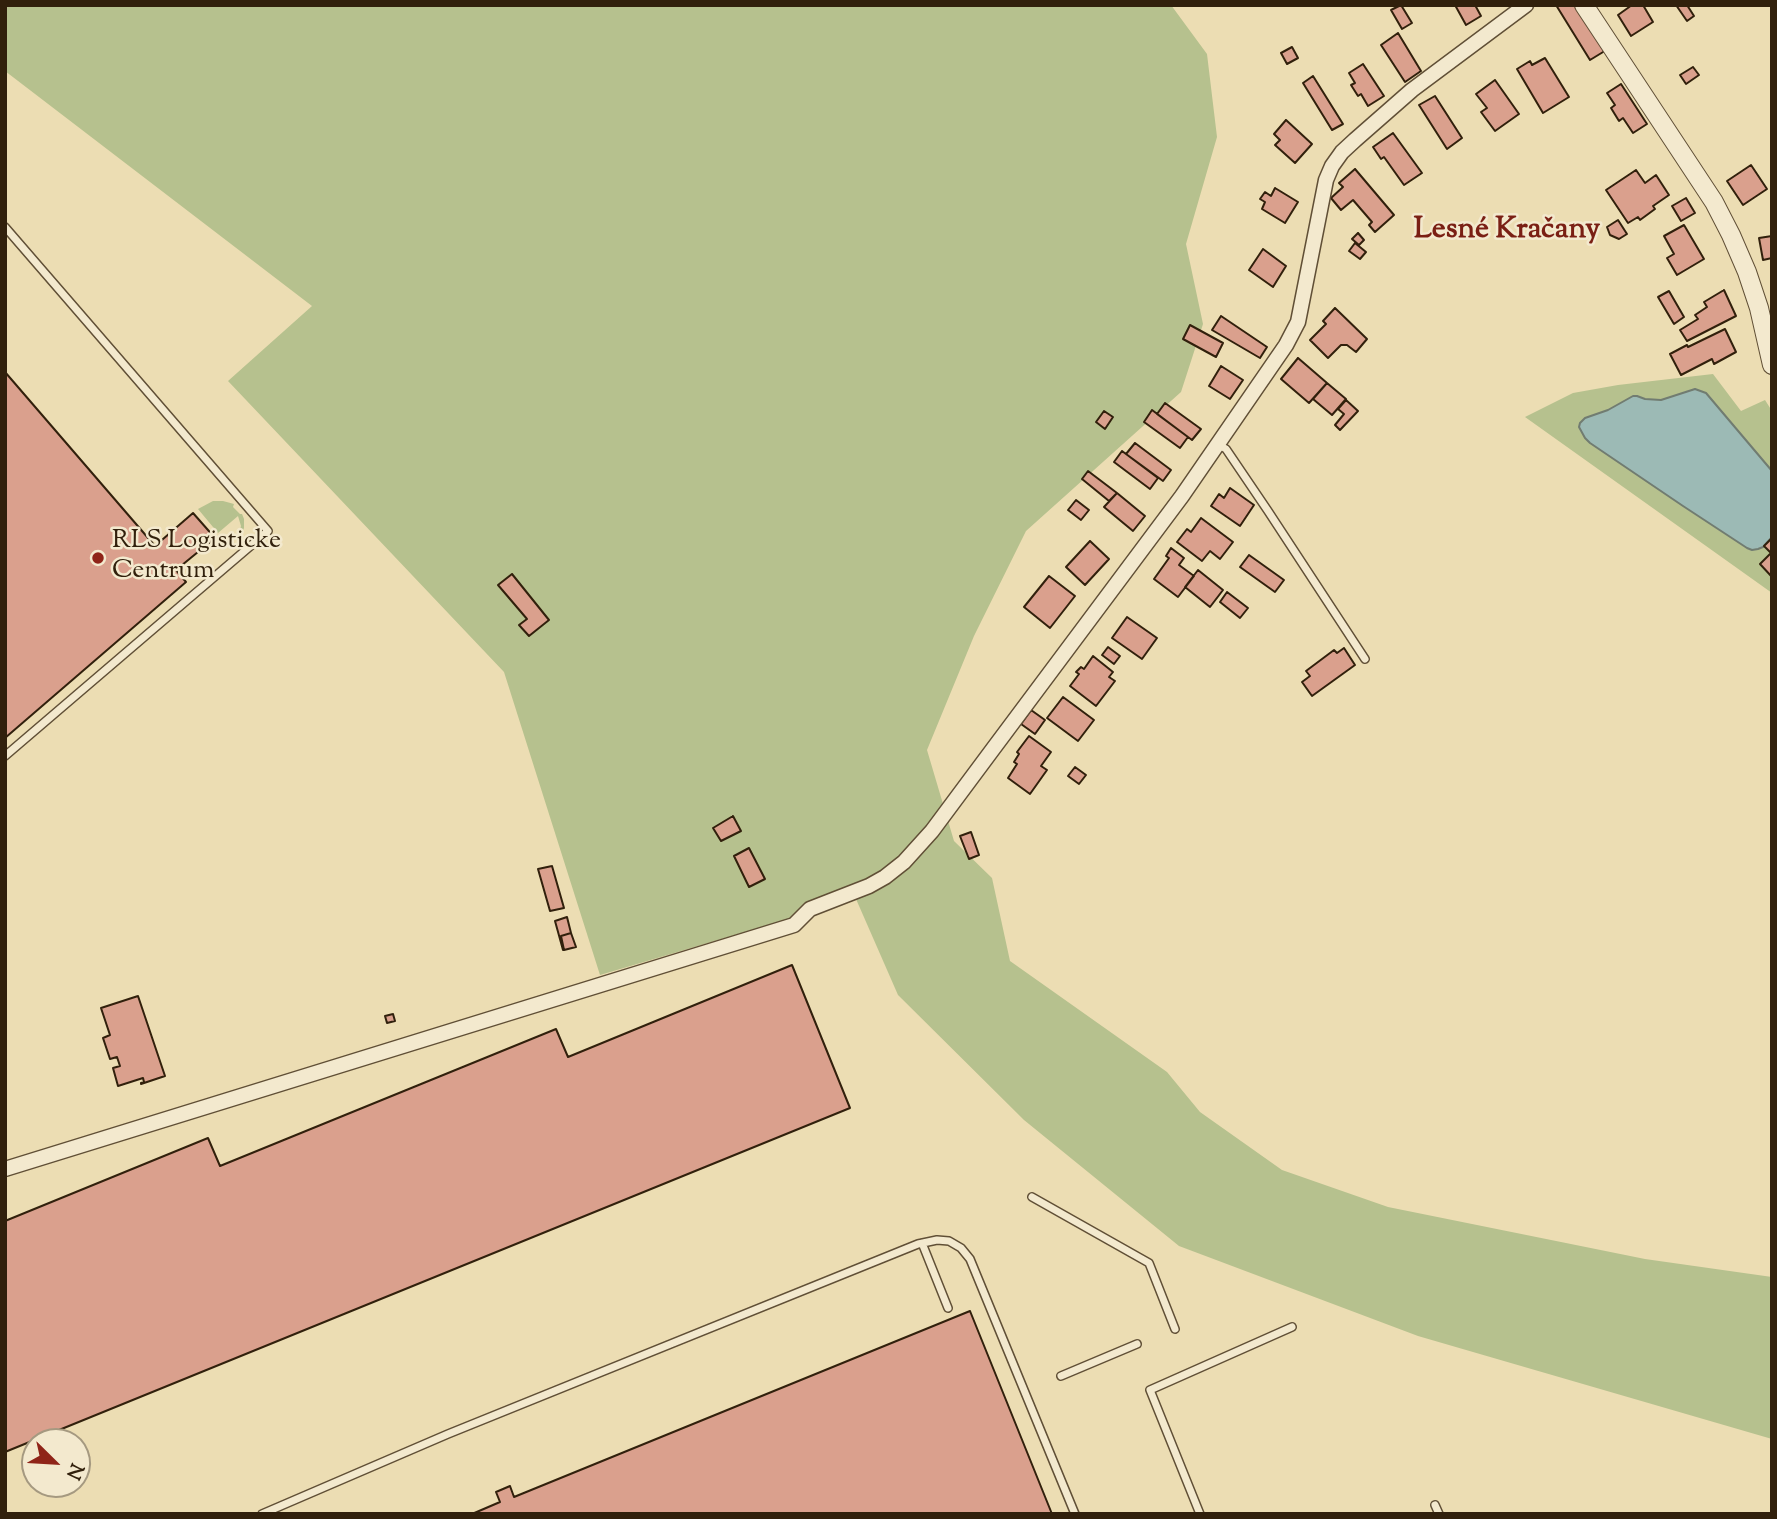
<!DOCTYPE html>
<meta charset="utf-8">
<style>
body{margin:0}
#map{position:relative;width:1777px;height:1519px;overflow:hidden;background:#ecddb3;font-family:"Sorts Mill Goudy",serif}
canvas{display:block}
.frame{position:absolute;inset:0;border:7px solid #31200c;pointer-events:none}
.north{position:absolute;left:21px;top:1428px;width:70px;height:70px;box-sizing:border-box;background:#f3e9ce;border:2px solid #a59980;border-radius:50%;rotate:114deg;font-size:19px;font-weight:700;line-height:28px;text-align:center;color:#31200c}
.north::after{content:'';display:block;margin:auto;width:24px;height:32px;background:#8f2418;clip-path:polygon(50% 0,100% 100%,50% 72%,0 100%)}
</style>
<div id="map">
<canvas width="1777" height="1519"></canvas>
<div class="frame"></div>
<div class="north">N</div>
</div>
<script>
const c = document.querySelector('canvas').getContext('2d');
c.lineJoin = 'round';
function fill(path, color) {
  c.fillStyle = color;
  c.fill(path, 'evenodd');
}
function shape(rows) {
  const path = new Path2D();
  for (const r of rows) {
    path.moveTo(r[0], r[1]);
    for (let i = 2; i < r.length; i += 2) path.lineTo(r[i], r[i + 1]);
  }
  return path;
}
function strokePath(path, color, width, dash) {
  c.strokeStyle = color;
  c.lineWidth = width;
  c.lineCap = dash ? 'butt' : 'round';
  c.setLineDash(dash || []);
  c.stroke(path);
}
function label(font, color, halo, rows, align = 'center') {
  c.font = font + ' "Sorts Mill Goudy",serif';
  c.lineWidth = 5;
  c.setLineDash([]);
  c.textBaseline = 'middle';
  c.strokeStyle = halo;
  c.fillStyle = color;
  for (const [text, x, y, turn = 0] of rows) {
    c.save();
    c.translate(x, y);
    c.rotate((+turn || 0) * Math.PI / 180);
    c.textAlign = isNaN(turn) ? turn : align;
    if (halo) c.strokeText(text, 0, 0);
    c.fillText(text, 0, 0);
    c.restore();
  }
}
fill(shape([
 [5,5,1171,5,1207,54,1217,137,1186,244,1203,324,1181,392,1026,531,974,636,927,750,954,841,992,878,1010,961,1167,1072,1200,1112,1282,1170,1388,1207,1645,1259,1772,1277,1772,1439,1418,1336,1179,1246,1024,1120,898,995,856,899,600,975,504,672,228,381,312,306,5,71],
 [1713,374,1741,411,1765,400,1772,411,1772,593,1525,417,1573,393,1618,385],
 [213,501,223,501,234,504,233,507,240,514,242,514,244,519,244,528,239,541,237,539,241,526,238,516,218,533,198,509]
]), '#b6c18e');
const water = shape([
 [1695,389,1706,393,1772,471,1772,537,1763,547,1758,549,1752,550,1747,548,1683,506,1590,443,1585,438,1579,427,1580,423,1585,418,1608,410,1633,396,1637,396,1645,399,1661,400,1695,389]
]);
fill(water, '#9cbab5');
strokePath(water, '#717c71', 2);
const building = shape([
 [1401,5,1412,23,1402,29,1391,10,1401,5],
 [1455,5,1475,5,1481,16,1466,25,1455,5],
 [1556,5,1579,5,1608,49,1590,60,1556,5],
 [1632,5,1643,5,1653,22,1631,36,1618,15,1632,5],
 [1676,5,1687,5,1694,16,1687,21,1676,5],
 [1398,33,1421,71,1405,82,1381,45,1398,33],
 [1292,47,1298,58,1287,64,1281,53,1292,47],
 [1545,58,1569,97,1543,113,1517,69,1530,61,1532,65,1545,58],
 [1363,64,1384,96,1368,106,1361,94,1358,96,1351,85,1355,83,1349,73,1363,64],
 [1693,67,1699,75,1686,84,1680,75,1693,67],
 [1313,76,1343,124,1332,130,1303,83,1313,76],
 [1495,80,1519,114,1495,131,1481,112,1487,108,1476,94,1495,80],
 [1621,84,1647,124,1633,133,1623,118,1619,121,1611,108,1615,105,1607,93,1621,84],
 [1435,96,1462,138,1447,149,1419,105,1435,96],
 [1286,120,1312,144,1295,163,1275,145,1280,140,1274,134,1286,120],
 [1393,133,1422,173,1404,185,1384,157,1381,159,1373,147,1393,133],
 [1751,165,1767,189,1743,205,1727,181,1751,165],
 [1355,169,1394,215,1375,232,1369,225,1372,222,1353,200,1341,210,1331,198,1343,187,1339,183,1355,169],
 [1636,170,1645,183,1656,175,1669,195,1653,206,1655,209,1640,220,1638,217,1628,223,1606,190,1636,170],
 [1275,188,1298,202,1285,223,1262,209,1265,202,1260,199,1265,192,1271,196,1275,188],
 [1686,198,1695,213,1681,221,1672,206,1686,198],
 [1618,220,1627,234,1619,239,1610,235,1607,227,1618,220],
 [1684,225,1704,259,1677,275,1667,258,1674,254,1664,236,1684,225],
 [1358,233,1364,240,1359,245,1352,239,1358,233],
 [1772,236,1772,258,1763,260,1759,238,1772,236],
 [1355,243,1366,252,1360,259,1349,251,1355,243],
 [1263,249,1286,266,1273,287,1249,270,1263,249],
 [1724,290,1736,316,1687,341,1680,330,1698,319,1695,315,1707,307,1704,302,1724,290],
 [1669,291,1684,317,1674,324,1658,297,1669,291],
 [1335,308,1367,339,1356,352,1347,345,1341,345,1328,358,1310,340,1326,324,1323,321,1335,308],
 [1221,316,1267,347,1260,358,1212,330,1221,316],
 [1190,325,1223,343,1216,357,1183,339,1190,325],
 [1725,329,1736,352,1714,364,1712,359,1681,375,1670,354,1687,345,1688,347,1725,329],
 [1298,358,1327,383,1309,403,1281,379,1298,358],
 [1221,366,1243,380,1230,399,1209,386,1221,366],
 [5,372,155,546,193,513,215,538,176,570,186,582,5,738,5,372],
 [1327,383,1346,399,1332,415,1313,399,1327,383],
 [1346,400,1358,411,1340,430,1335,425,1344,414,1338,409,1346,400],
 [1165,403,1201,429,1192,440,1157,414,1165,403],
 [1152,410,1188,437,1180,448,1144,422,1152,410],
 [1104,411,1113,417,1105,429,1096,422,1104,411],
 [1135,443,1171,470,1163,481,1126,454,1135,443],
 [1122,451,1158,478,1150,489,1114,462,1122,451],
 [1088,471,1117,493,1109,501,1082,479,1088,471],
 [1230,488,1254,505,1240,526,1211,506,1219,494,1224,498,1230,488],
 [1117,493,1145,516,1133,531,1104,507,1117,493],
 [1076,500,1089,510,1081,520,1068,510,1076,500],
 [1201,518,1233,542,1220,559,1210,551,1202,561,1177,542,1187,529,1191,532,1201,518],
 [1772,538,1772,577,1760,564,1771,553,1764,546,1772,538],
 [1090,541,1109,559,1085,585,1066,567,1090,541],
 [1171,548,1184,558,1179,565,1194,576,1178,597,1154,579,1169,558,1166,556,1171,548],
 [1249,555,1284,580,1275,592,1240,567,1249,555],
 [1198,570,1223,590,1210,607,1185,587,1198,570],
 [512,574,549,620,529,636,519,625,527,619,498,585,512,574],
 [1049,576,1075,596,1050,628,1024,607,1049,576],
 [1227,592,1248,608,1240,618,1220,602,1227,592],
 [1127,617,1157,638,1142,659,1112,638,1127,617],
 [1108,647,1120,656,1114,664,1102,655,1108,647],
 [1344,648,1355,665,1312,696,1302,682,1310,676,1306,671,1334,650,1337,653,1344,648],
 [1093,656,1113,672,1109,677,1115,681,1096,706,1070,686,1079,674,1076,672,1081,667,1084,669,1093,656],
 [1063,697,1094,720,1078,741,1047,718,1063,697],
 [1031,710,1045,720,1035,734,1021,724,1031,710],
 [1029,736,1051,752,1041,766,1047,770,1030,794,1008,778,1017,764,1014,762,1019,754,1017,752,1029,736],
 [1075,767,1086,775,1079,784,1068,776,1075,767],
 [733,816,741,831,721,841,713,828,733,816],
 [971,832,979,855,969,859,960,836,971,832],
 [749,848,765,879,749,887,734,856,749,848],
 [552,866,564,908,550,911,538,869,552,866],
 [567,917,571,933,561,936,563,950,555,921,567,917],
 [571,933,576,947,564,950,561,936,571,933],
 [792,965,850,1108,5,1452,5,1221,208,1138,220,1166,556,1029,568,1057,792,965],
 [138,996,165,1076,141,1084,141,1083,144,1082,143,1078,118,1086,113,1068,120,1066,117,1057,110,1059,103,1038,110,1035,101,1008,138,996],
 [393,1014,395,1021,387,1023,385,1016,393,1014],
 [970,1311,1052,1514,472,1514,500,1502,496,1492,510,1486,514,1497,970,1311]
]);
fill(building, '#daa08d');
strokePath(building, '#31200c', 2);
const service = shape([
 [5,227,268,531,5,756],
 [1219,445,1226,449,1268,511,1365,659],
 [1032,1197,1149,1263,1175,1329],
 [922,1243,948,1308],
 [1061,1376,1137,1344],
 [1435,1505,1439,1514],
 [262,1514,448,1434,918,1244,937,1240,949,1241,961,1248,970,1259,1075,1514],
 [1200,1514,1150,1390,1292,1327]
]);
const minor = shape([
 [5,1169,794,925,810,909,869,886,885,877,904,862,932,831,993,749,1182,496,1286,345,1298,322,1326,180,1332,166,1342,152,1355,140,1412,90,1526,5]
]);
const tertiary = shape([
 [1584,5,1714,202,1731,235,1747,272,1759,308,1772,365]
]);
strokePath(service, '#604f36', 10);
strokePath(minor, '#604f36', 17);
strokePath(tertiary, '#604f36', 20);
strokePath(service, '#f3e9ce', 7);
strokePath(minor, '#f3e9ce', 14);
strokePath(tertiary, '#f3e9ce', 18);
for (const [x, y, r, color] of [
 [98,558,7,"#8f2418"]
]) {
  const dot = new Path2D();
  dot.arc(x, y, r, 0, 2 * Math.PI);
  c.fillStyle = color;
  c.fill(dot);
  strokePath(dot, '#f3e9ce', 2.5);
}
label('26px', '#31200c', '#f3e9ce', [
 ["RLS Logisticke",112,543],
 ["Centrum",112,573]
], 'left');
label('bold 30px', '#7a1f14', '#f3e9ce', [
 ["Lesné Kračany",1507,232]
]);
</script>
